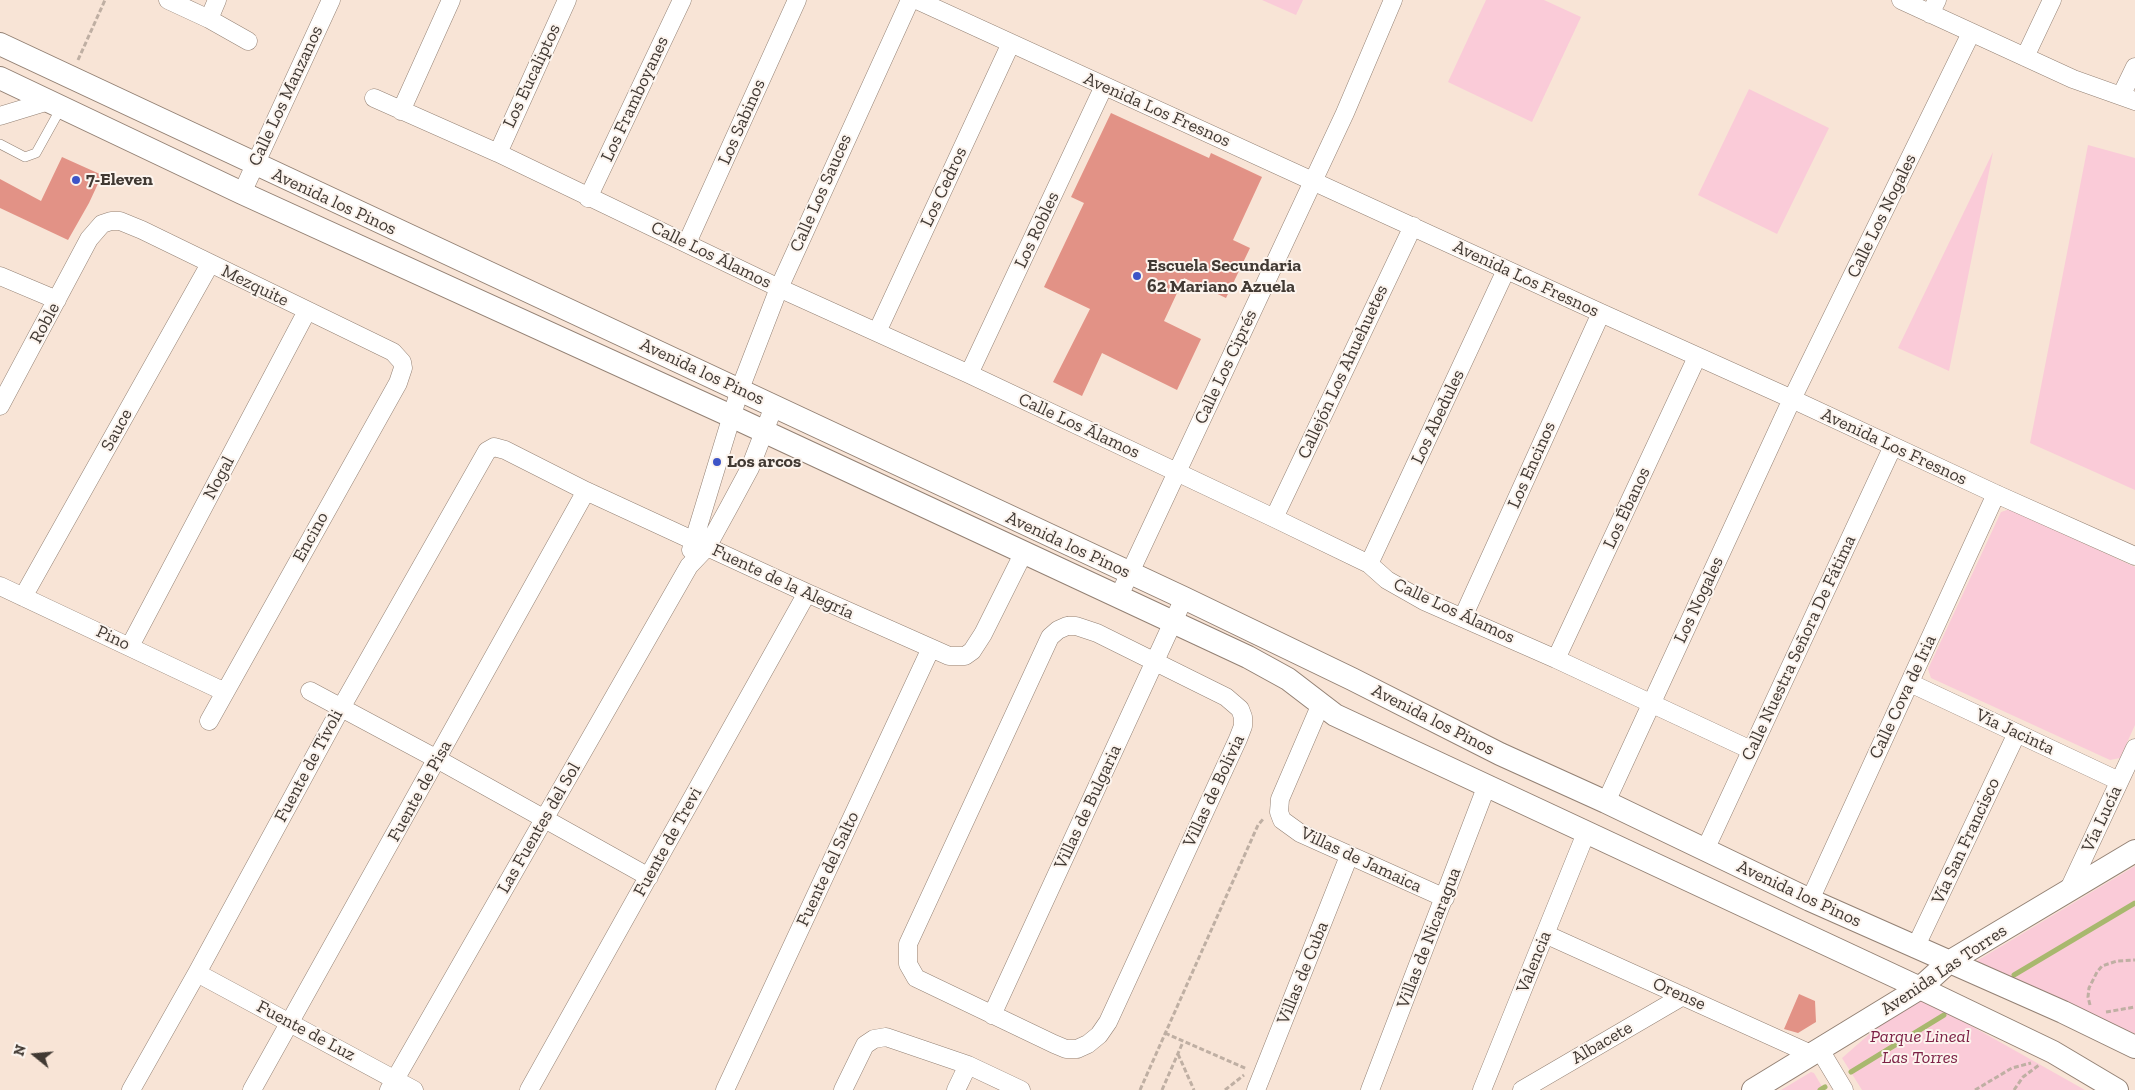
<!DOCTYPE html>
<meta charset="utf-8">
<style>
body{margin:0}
#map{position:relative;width:2135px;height:1090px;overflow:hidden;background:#f8e4d6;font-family:"Zilla Slab",serif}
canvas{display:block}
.north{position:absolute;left:10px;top:1030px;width:50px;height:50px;-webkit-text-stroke:4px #fcf4ee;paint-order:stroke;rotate:287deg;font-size:14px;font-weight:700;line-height:20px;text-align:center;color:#413933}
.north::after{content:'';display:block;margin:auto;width:18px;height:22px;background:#413933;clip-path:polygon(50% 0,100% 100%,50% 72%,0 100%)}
</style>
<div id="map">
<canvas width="2135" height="1090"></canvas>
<div class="north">N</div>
</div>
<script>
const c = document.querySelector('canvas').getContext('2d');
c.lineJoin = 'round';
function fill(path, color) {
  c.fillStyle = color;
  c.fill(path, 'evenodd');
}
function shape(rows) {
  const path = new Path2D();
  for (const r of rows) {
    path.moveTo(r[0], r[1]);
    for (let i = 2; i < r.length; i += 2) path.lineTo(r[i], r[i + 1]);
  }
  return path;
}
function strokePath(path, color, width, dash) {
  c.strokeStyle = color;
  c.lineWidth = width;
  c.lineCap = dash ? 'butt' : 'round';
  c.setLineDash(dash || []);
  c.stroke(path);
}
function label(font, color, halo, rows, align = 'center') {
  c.font = font + ' "Zilla Slab",serif';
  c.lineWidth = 4;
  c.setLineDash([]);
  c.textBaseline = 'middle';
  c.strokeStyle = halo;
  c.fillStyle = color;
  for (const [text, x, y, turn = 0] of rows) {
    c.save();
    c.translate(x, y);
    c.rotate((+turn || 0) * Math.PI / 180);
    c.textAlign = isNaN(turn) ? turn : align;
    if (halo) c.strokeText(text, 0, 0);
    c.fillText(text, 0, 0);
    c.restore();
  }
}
fill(shape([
 [1262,0,1303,0,1296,15],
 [1486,0,1544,0,1581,17,1532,122,1448,82],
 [1749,89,1829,128,1777,234,1698,195],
 [2088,145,2135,158,2135,490,2030,443],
 [1993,152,1949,371,1898,348],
 [2010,509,2135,567,2135,725,2120,758,2110,760,1931,678,1928,669,2001,512],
 [2135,866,2135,1034,1975,962],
 [1913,996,1959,1019,2085,1090,1862,1090,1842,1058],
 [1811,1072,1814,1073,1824,1090,1781,1090]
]), '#facbd8');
strokePath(shape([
 [2014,975,2135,903],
 [1851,1072,1944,1015],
 [1820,1090,1825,1087]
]), '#a8b86e', 5);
fill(shape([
 [1111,113,1209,158,1211,153,1262,177,1233,240,1250,248,1226,298,1184,278,1164,321,1201,339,1177,390,1102,353,1082,396,1053,382,1090,309,1044,287,1084,203,1071,197],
 [62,157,102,175,89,203,68,240,0,208,0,179,41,201],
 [1799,994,1815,1001,1816,1022,1798,1033,1784,1029]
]), '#e29286');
const service = shape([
 [0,144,25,157,36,153,61,108]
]);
const minor = shape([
 [168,0,209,19,248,41],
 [917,0,1601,313,1792,399,1996,494,2135,556],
 [1901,0,2073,79,2135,101],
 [1930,14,1937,0],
 [209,19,217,0],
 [2025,57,2052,0],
 [2121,96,2135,67],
 [374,98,498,153,779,288,969,374,1274,518,1369,564,1387,580,1424,601,1556,659,1751,750],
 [401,111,451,0],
 [0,116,49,101],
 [498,153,567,0],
 [242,193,331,0],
 [588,198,682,0],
 [687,243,797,0],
 [0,276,57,300],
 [877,332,1011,43],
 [969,374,1104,86],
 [0,406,89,239,102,224,111,221,120,221,142,230,393,352,402,362,403,368,398,383,209,721],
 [1274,518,1413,226],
 [691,550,740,389,779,288,910,0],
 [1369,564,1506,270],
 [0,586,225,692],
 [1119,596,1345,113,1393,0],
 [23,597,210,264],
 [1463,617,1601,313],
 [1067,626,1076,626,1097,633,1226,697,1240,709,1243,717,1243,726,1238,739,1108,1022,1099,1035,1088,1044,1077,1049,1066,1049,1054,1044,916,978,908,964,908,944,1050,637,1058,630,1067,626],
 [130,646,307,311],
 [1556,659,1697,357],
 [1910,683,2119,781],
 [310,691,437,759,649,877],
 [1320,706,1280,799,1279,812,1282,820,1300,833,1445,898],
 [1606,802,1792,399,1971,33],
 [1705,850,1893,446],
 [2069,889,2135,748],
 [1810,900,1996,494],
 [1545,934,1813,1055],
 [1915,948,2017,733],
 [197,973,414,1090],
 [992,1015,1184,598],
 [1820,1050,1844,1090],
 [131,1090,197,973,341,708,487,451,494,447,505,450,586,491,807,593,949,656,965,656,972,651,983,634,1024,552],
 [252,1090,586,491],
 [389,1090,689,566,707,547,729,507,750,468,774,406],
 [529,1090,807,593],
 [725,1090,931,648],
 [843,1090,865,1045,874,1039,886,1037,968,1065,1021,1090],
 [956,1090,968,1065],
 [1256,1090,1349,856],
 [1370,1090,1487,785],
 [1482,1090,1586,833],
 [1522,1090,1683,996]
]);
const tertiary = shape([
 [0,44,1184,598,1352,679,1500,754,1606,802,1810,900,2063,1012,2135,1047],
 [0,78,242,193,731,416,1248,657,1288,679,1335,715,1920,988,2053,1052,2117,1090],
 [1753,1090,1920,988,1949,962,2135,851]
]);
strokePath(service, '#938174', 10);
strokePath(minor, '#938174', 19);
strokePath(tertiary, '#938174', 24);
strokePath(shape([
 [78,60,105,0],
 [2090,1005,2088,997,2089,988,2097,972,2102,966,2117,961,2135,960],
 [2106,1012,2135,1007],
 [1165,1033,1247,1069],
 [1178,1054,1194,1090],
 [1140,1090,1258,825,1264,818],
 [1162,1090,1183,1042],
 [1225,1090,1244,1075],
 [1975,1090,2012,1068,2031,1063],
 [2014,1090,2023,1077,2039,1065]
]), '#bfafa3', 3, [5, 2.5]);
strokePath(service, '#fff', 9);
strokePath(minor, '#fff', 18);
strokePath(tertiary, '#fff', 22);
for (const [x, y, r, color] of [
 [76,180,5,"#3d54c7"],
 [1137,276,5,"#3d54c7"],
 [717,462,5,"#3d54c7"]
]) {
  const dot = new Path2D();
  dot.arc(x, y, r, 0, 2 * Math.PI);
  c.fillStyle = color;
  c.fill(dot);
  strokePath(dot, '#fcf4ee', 2);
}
label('18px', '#413933', '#fcf4ee', [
 ["Los Eucaliptos",532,76,-65],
 ["Calle Los Manzanos",286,96,-65],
 ["Los Framboyanes",635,99,-65],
 ["Avenida Los Fresnos",1157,110,24],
 ["Los Sabinos",742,122,-66],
 ["Los Cedros",944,187,-65],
 ["Calle Los Sauces",821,193,-66],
 ["Avenida los Pinos",334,202,25],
 ["Calle Los Nogales",1882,216,-64],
 ["Los Robles",1037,230,-65],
 ["Calle Los Álamos",711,255,26],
 ["Avenida Los Fresnos",1526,279,25],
 ["Mezquite",255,286,26],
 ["Roble",45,323,-62],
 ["Calle Los Ciprés",1226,367,-65],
 ["Avenida los Pinos",702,372,25],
 ["Callejón Los Ahuehuetes",1343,372,-65],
 ["Los Abedules",1438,417,-65],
 ["Calle Los Álamos",1079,426,25],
 ["Sauce",117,430,-61],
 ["Avenida Los Fresnos",1894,447,25],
 ["Los Encinos",1532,465,-66],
 ["Nogal",219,478,-62],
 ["Los Ébanos",1627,508,-65],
 ["Encino",311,537,-61],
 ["Avenida los Pinos",1068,545,25],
 ["Fuente de la Alegría",783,582,25],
 ["Los Nogales",1699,600,-65],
 ["Calle Los Álamos",1454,611,25],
 ["Pino",113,638,25],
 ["Calle Nuestra Señora De Fátima",1799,648,-65],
 ["Calle Cova de Iria",1903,697,-65],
 ["Avenida los Pinos",1433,720,27],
 ["Vía Jacinta",2015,732,25],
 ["Fuente de Tívoli",309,766,-62],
 ["Fuente de Pisa",420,791,-61],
 ["Villas de Bolivia",1214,791,-65],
 ["Villas de Bulgaria",1088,807,-65],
 ["Vía Lucía",2102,819,-65],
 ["Las Fuentes del Sol",539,828,-60],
 ["Vía San Francisco",1966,841,-65],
 ["Fuente de Trevi",668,842,-61],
 ["Villas de Jamaica",1361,860,25],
 ["Fuente del Salto",828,869,-65],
 ["Avenida los Pinos",1799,894,25],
 ["Villas de Nicaragua",1429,938,-69],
 ["Valencia",1534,962,-68],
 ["Avenida Las Torres",1944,970,-34],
 ["Villas de Cuba",1303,973,-68],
 ["Orense",1679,994,24],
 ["Fuente de Luz",306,1031,28],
 ["Albacete",1602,1043,-30]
]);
label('bold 18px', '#413933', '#fcf4ee', [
 ["7-Eleven",86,180],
 ["Escuela Secundaria",1147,266],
 ["62 Mariano Azuela",1147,287],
 ["Los arcos",727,462]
], 'left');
label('italic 18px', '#7c2146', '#fcf4ee', [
 ["Parque Lineal",1920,1037],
 ["Las Torres",1920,1058]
]);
</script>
